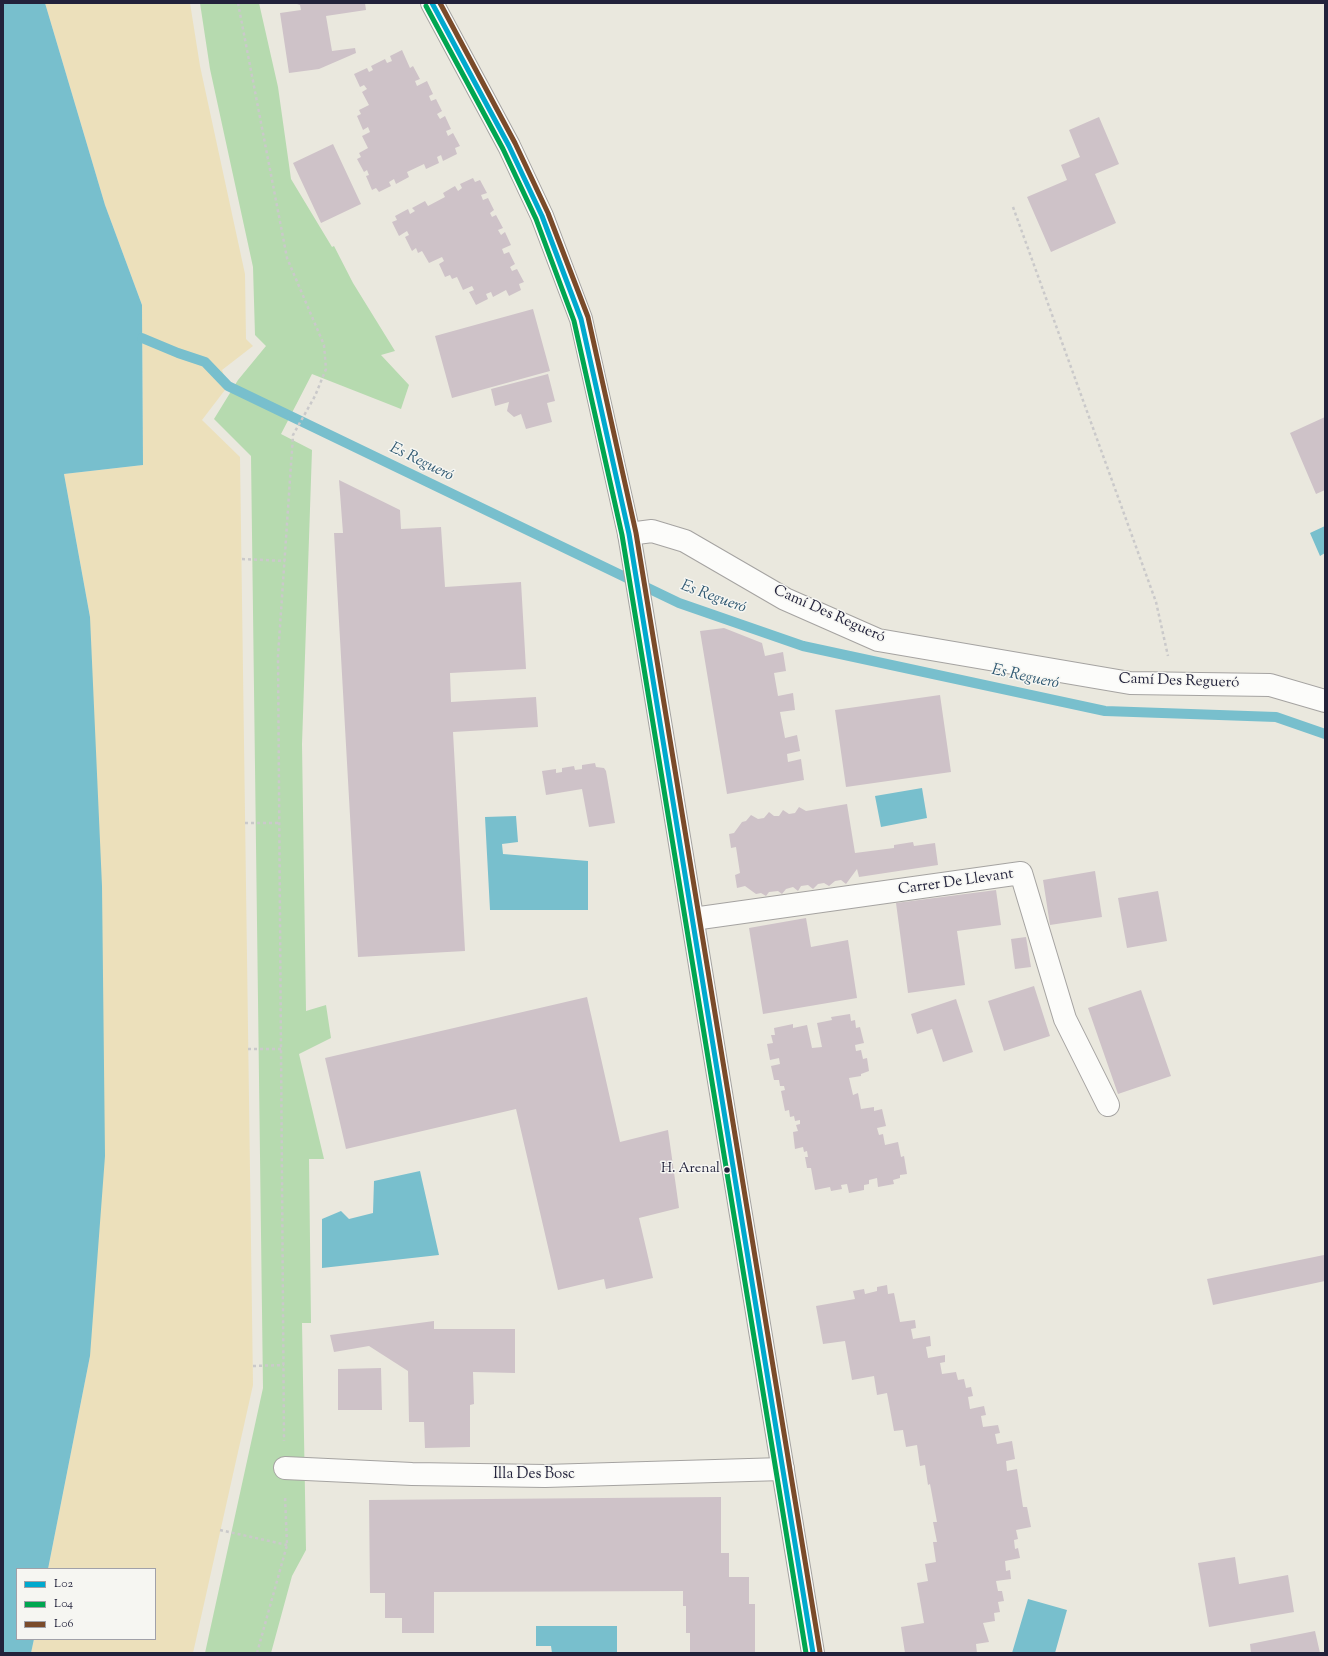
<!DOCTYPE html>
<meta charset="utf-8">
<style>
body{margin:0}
#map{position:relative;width:1328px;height:1656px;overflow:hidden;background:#eae8de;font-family:"Sorts Mill Goudy",serif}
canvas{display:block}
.frame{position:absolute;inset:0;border:4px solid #22223b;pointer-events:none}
.legend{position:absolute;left:16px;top:1568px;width:140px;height:72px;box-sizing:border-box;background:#f6f6f2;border:1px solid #a1a1a9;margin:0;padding:5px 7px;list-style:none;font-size:12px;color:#22223b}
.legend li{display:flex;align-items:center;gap:8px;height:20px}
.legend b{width:20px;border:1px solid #a1a1a9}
</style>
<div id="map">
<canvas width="1328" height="1656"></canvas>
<div class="frame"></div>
<ul class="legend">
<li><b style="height:5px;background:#00a9ce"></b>L02</li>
<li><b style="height:5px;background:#00a651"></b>L04</li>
<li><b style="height:5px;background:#7a4b2a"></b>L06</li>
</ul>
</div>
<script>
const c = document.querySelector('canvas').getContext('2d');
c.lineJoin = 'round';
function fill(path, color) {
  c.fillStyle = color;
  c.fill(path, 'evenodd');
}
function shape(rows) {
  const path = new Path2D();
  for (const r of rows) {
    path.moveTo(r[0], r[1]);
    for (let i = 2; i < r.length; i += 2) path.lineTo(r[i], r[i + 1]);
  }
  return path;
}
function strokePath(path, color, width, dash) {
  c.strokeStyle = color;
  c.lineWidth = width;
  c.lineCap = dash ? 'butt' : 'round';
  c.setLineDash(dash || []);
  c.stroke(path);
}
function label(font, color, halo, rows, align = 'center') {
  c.font = font + ' "Sorts Mill Goudy",serif';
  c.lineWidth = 3;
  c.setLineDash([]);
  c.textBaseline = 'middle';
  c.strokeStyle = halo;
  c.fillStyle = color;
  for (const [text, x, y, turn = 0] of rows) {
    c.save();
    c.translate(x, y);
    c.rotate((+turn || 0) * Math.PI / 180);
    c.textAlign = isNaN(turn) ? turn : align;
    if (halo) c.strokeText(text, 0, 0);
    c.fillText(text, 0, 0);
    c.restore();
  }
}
fill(shape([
 [200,3,259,3,278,87,291,179,332,247,334,246,353,283,395,351,381,355,409,385,401,409,312,374,281,434,312,450,302,744,306,1011,326,1005,331,1038,299,1054,324,1159,309,1159,311,1323,302,1323,306,1550,292,1576,271,1653,205,1653,263,1388,251,456,214,419,238,380,266,346,255,335,253,267,210,69]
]), '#b6daaf');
fill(shape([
 [45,3,190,3,200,66,245,274,246,339,253,346,222,370,228,386,202,420,240,457,253,1385,193,1653,31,1653,34,1639,155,1639,155,1569,48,1569,90,1356,90,617,64,474,143,465,142,305,105,205]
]), '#ece0bb');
fill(shape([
 [3,3,45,3,105,205,142,305,143,465,64,474,90,617,102,886,105,1156,90,1356,48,1569,17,1569,17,1639,34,1639,31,1653,3,1653],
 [1325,526,1325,553,1320,556,1310,533],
 [922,788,927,818,881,827,875,796],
 [516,816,518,842,502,844,503,854,588,861,588,910,490,910,485,817],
 [420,1171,439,1255,322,1268,322,1219,341,1211,349,1219,373,1213,374,1181],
 [1028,1599,1067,1610,1055,1653,1012,1653],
 [536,1626,617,1626,617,1653,552,1653,551,1646,536,1646]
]), '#78bfcd');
strokePath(shape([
 [142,338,178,353,205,362,228,386,679,603,803,646,1105,711,1276,717,1325,734]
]), '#78bfcd', 10);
fill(shape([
 [294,3,365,3,366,10,326,16,332,51,355,48,356,53,319,69,289,73,280,13,301,10,300,5],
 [402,50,410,68,413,66,420,79,415,81,417,86,427,81,433,94,429,96,431,101,436,99,442,111,437,114,440,119,445,116,451,129,446,131,448,136,453,133,460,146,455,148,457,154,443,161,441,155,437,157,439,163,426,169,424,164,407,172,409,177,396,184,394,179,389,182,391,186,379,192,376,188,372,190,366,176,369,175,367,170,364,172,357,159,361,157,359,153,368,148,362,136,370,132,368,127,363,130,357,116,361,114,359,110,369,105,362,92,367,89,364,85,360,87,354,74,367,68,369,72,373,70,371,66,385,59,387,63,392,61,390,56],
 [1099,117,1119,164,1095,174,1116,223,1051,252,1027,197,1067,180,1061,165,1080,157,1069,130],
 [333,144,361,204,321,223,293,163],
 [473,178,475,182,480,180,487,193,481,195,483,200,488,198,494,210,490,213,492,217,496,215,503,228,498,230,501,235,505,232,511,245,502,249,504,254,509,252,515,264,510,267,512,271,517,269,524,282,519,284,521,290,509,296,506,290,493,297,491,292,486,294,488,299,476,305,469,292,474,290,472,286,463,290,457,277,452,279,450,275,445,277,439,264,444,261,442,257,429,263,422,251,418,253,416,248,412,251,405,237,409,235,407,231,399,236,392,222,397,220,395,216,408,209,410,214,415,211,412,208,425,201,428,206,445,197,443,193,455,186,458,191,462,188,460,184],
 [533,309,550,371,452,398,435,336],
 [548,374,555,401,547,403,552,422,526,429,521,414,514,417,507,411,509,402,495,406,491,389],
 [1325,417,1325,490,1316,494,1290,433],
 [339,480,400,510,401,529,441,527,445,587,521,582,526,669,450,673,451,702,536,697,538,727,453,732,465,951,358,957,334,533,343,533],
 [724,628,762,643,765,656,783,652,786,671,774,673,778,696,793,693,795,710,780,712,785,738,797,735,800,751,787,754,788,762,801,759,804,780,727,794,700,631],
 [940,695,951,772,846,787,835,710],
 [595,763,596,767,604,768,606,771,615,823,589,827,582,789,546,795,542,771,556,769,556,773,562,772,562,768,574,766,575,770,582,769,582,765],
 [847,804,855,853,894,848,894,845,913,842,914,846,935,843,938,865,859,877,857,869,846,884,841,880,835,881,829,886,824,883,818,884,813,889,808,885,801,886,798,891,793,887,786,889,782,894,778,891,769,892,766,896,761,893,756,894,745,886,737,888,735,875,740,873,736,847,731,848,729,834,734,833,742,822,746,821,751,815,758,819,764,818,769,812,774,816,779,816,783,810,789,814,795,813,799,807,806,811],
 [1095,871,1102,917,1050,925,1043,880],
 [996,890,1001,925,957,931,965,985,908,993,896,903],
 [1158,891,1167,941,1127,948,1118,898],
 [806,918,811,947,848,940,857,998,763,1014,749,928],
 [1026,937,1031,967,1015,969,1011,939],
 [1034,986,1050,1036,1004,1051,988,1001],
 [1141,990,1171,1076,1118,1094,1088,1008],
 [587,997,620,1142,668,1130,679,1208,639,1218,653,1278,606,1289,604,1279,558,1290,516,1109,346,1149,325,1058],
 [956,999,973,1052,943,1062,932,1029,917,1034,911,1014],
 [850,1014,851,1021,855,1020,856,1028,860,1027,864,1043,855,1045,856,1051,861,1050,863,1059,867,1058,869,1071,861,1074,861,1076,849,1078,853,1095,858,1093,861,1109,874,1107,874,1111,882,1109,886,1126,877,1128,879,1135,883,1134,885,1145,898,1142,901,1157,904,1156,907,1174,900,1175,900,1178,893,1180,894,1184,878,1187,877,1178,869,1180,869,1184,864,1185,864,1190,849,1193,847,1184,841,1185,842,1189,831,1191,830,1187,815,1190,811,1168,807,1168,805,1157,808,1157,807,1151,804,1152,803,1147,795,1149,793,1132,798,1131,796,1125,800,1124,800,1120,795,1121,794,1116,790,1117,789,1110,785,1111,781,1091,785,1090,784,1086,780,1086,779,1080,774,1080,771,1066,780,1064,779,1058,770,1060,767,1044,773,1043,771,1035,775,1035,774,1028,793,1024,793,1028,807,1025,812,1048,822,1047,817,1023,832,1020,831,1017],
 [1324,1255,1325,1281,1213,1305,1207,1279],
 [887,1285,888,1294,894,1293,900,1322,915,1320,916,1328,911,1329,913,1339,930,1336,931,1346,926,1347,928,1358,945,1355,945,1362,940,1363,942,1374,956,1372,958,1380,964,1379,966,1388,971,1387,973,1396,968,1397,970,1409,984,1406,986,1415,981,1416,983,1427,998,1425,1000,1433,995,1434,997,1444,1012,1441,1015,1459,1006,1461,1007,1471,1017,1469,1023,1507,1027,1507,1031,1527,1016,1530,1018,1539,1014,1540,1015,1549,1018,1548,1020,1558,1005,1561,1006,1571,1010,1570,1011,1579,996,1581,998,1591,1002,1591,1004,1601,998,1602,1000,1612,994,1613,995,1621,983,1623,989,1642,976,1644,977,1653,905,1653,901,1627,924,1623,917,1583,928,1581,925,1564,936,1562,933,1542,937,1542,933,1522,937,1522,930,1484,928,1485,925,1465,920,1466,917,1445,906,1447,903,1430,894,1431,887,1393,877,1395,874,1376,852,1380,845,1341,823,1344,816,1306,855,1299,853,1291,864,1289,865,1294,877,1291,877,1287],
 [434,1321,434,1329,515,1329,515,1373,473,1372,474,1404,470,1405,470,1447,425,1448,424,1422,409,1422,408,1371,369,1346,334,1352,330,1335],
 [381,1368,382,1410,338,1410,338,1369],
 [721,1497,721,1553,729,1553,729,1577,749,1577,749,1604,755,1604,755,1653,690,1653,690,1633,686,1633,686,1606,683,1606,683,1591,434,1592,434,1633,402,1633,402,1618,385,1618,385,1593,370,1593,369,1500],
 [1235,1557,1239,1584,1288,1575,1294,1612,1209,1627,1198,1563],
 [1315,1631,1320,1653,1251,1653,1250,1644]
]), '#cec2c8');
const minor = shape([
 [629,534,652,531,685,541,785,599,878,640,1130,683,1270,685,1325,701],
 [693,919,1021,873,1065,1019,1108,1105],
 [285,1468,412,1474,545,1476,783,1469]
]);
const major = shape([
 [432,3,509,146,542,216,581,319,629,534,641,606,813,1653]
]);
strokePath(minor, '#a5a3a1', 24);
strokePath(major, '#a5a3a1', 24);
strokePath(shape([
 [238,3,287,258,324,345,326,369,315,396,293,435,278,656,284,1441],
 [1013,207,1156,602,1168,656],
 [242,559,285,561],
 [245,823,280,823],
 [248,1049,281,1049],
 [253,1366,284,1365],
 [220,1530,287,1545],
 [257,1653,287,1545,285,1496]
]), '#cac9ca', 2.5, [3, 3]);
strokePath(minor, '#fcfcfa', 22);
strokePath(major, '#fcfcfa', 22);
strokePath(shape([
 [432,3,509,146,542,216,581,319,629,534,813,1653]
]), '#00a9ce', 5);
strokePath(shape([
 [426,6,503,149,536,219,574,321,622,535,806,1653]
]), '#00a651', 5);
strokePath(shape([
 [440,3,515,143,548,213,588,317,636,533,820,1652]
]), '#7a4b2a', 5);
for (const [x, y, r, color] of [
 [727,1170,3.5,"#22223b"]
]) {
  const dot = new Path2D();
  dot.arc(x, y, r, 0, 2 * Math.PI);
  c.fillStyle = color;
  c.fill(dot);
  strokePath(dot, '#f6f6f2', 1.5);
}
label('14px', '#22223b', '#f6f6f2', [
 ["H. Arenal",720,1170]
], 'right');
label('15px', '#22223b', '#f6f6f2', [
 ["Camí Des Regueró",829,615,24],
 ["Camí Des Regueró",1179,682,2],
 ["Carrer De Llevant",956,883,-8],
 ["Illa Des Bosc",534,1475]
]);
label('italic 16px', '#315a73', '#f6f6f2', [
 ["Es Regueró",421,463,26],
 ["Es Regueró",713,598,20],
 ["Es Regueró",1025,678,12]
]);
</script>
